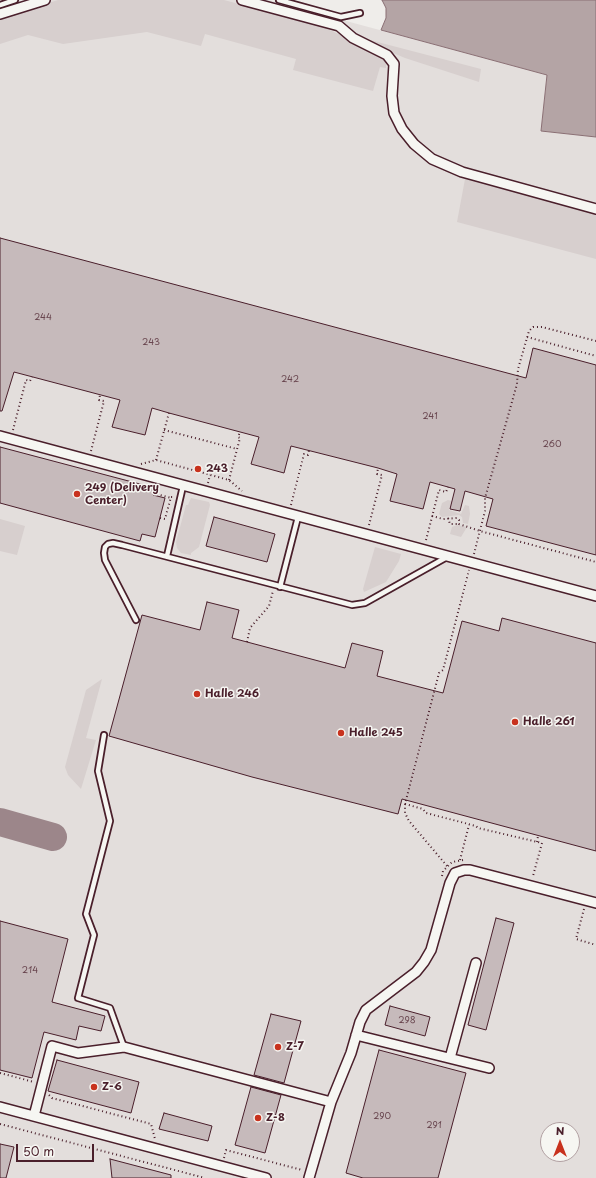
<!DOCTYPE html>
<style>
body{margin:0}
#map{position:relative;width:596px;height:1178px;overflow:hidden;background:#efedea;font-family:"Playpen Sans",sans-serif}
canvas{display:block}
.north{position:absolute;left:540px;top:1122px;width:40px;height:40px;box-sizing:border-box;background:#f6f6f2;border:1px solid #b1a0a2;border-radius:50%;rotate:0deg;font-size:11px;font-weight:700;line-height:16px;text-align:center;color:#4a1f2b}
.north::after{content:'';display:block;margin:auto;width:14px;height:18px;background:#c8321e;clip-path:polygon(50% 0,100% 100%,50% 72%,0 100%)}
.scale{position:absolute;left:16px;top:1144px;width:78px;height:18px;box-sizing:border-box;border:2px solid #4a1f2b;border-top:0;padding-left:5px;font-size:12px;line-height:14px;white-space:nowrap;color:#4a1f2b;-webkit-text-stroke:3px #f6f6f2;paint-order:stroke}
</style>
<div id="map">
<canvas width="596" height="1178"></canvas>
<div class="north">N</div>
<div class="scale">50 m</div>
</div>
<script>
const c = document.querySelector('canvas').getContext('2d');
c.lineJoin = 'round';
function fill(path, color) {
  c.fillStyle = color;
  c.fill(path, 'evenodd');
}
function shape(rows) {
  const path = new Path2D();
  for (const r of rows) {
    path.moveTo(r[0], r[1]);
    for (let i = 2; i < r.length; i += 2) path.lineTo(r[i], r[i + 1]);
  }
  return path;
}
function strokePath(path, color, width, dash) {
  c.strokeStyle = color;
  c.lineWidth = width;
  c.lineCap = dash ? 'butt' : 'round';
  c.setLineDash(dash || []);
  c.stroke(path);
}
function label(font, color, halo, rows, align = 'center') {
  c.font = font + ' "Playpen Sans",sans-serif';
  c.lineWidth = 3;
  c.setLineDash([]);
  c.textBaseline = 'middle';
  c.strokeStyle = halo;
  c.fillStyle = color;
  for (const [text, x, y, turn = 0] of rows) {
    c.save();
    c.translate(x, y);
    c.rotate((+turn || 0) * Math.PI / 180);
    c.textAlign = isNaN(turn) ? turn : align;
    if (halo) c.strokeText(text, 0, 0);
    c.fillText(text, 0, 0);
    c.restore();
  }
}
fill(shape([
 [23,0,268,0,547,75,541,131,596,137,596,1178,0,1178,0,7],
 [548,1130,572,1130,572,1154,548,1154]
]), '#e3dedc');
fill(shape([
 [58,0,224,0,321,26,380,53,386,64,386,68,380,67,373,91,293,70,296,59,205,34,201,46,147,32,63,44,28,35,0,44,0,18],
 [366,39,481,69,479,82,405,58,365,41],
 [465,179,596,214,596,259,457,222],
 [191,498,209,502,210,505,199,547,191,553,191,555,181,553,177,548,176,542,186,505,188,505],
 [448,500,452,501,449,510,461,514,465,505,469,506,470,514,468,524,463,523,462,517,459,515,442,517,439,514,442,503],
 [0,519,25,526,17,555,0,551],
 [457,525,467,527,461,537,450,534,452,527],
 [375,547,401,554,399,561,386,582,364,592,363,589],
 [102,679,86,738,96,740,81,789,68,775,65,767,86,690]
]), '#d7cfce');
const water = shape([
 [382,0,596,0,596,137,541,131,547,75,381,30,386,18,386,8,382,0]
]);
fill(water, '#b4a4a5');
strokePath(water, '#8a6f74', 1);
strokePath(shape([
 [0,822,53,837]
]), '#9c868a', 28);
const building = shape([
 [0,238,526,378,533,348,596,365,596,555,486,526,493,499,465,491,460,511,450,509,455,489,448,487,430,482,423,509,390,501,397,474,378,468,291,446,284,473,251,464,259,437,169,413,152,408,145,435,112,427,120,400,14,372,2,411,0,411,0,238],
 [0,447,155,488,153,495,165,498,155,537,142,534,140,541,0,503,0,447],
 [214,517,275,534,267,562,206,546,214,517],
 [207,602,239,610,232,638,345,668,352,643,383,651,377,676,443,693,462,621,499,631,502,618,596,643,596,851,402,799,398,814,252,777,109,736,142,615,200,630,207,602],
 [496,918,514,923,486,1030,468,1025,496,918],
 [0,921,68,939,52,1002,105,1016,101,1031,79,1026,76,1040,44,1032,32,1078,0,1070,0,921],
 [390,1006,430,1017,425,1036,385,1025,390,1006],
 [271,1014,301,1021,284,1083,254,1075,271,1014],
 [379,1050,466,1073,438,1178,363,1178,346,1173,379,1050],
 [57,1060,139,1082,131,1113,48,1091,57,1060],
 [251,1087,281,1095,265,1153,235,1145,251,1087],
 [164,1113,212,1126,208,1141,159,1129,164,1113],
 [0,1144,14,1147,6,1178,0,1178,0,1144],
 [110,1159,171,1175,171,1178,112,1178,110,1159]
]);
fill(building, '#c6babb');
strokePath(building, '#4a1f2b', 1);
const service = shape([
 [279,0,341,17,360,13],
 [0,5,15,0],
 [167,556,183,486],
 [280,587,298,517],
 [136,620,105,560,104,553,105,547,108,544,113,543,122,545,352,605,365,603,447,557],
 [104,735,98,771,110,821,86,914,94,935,78,998,110,1008,124,1047]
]);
const minor = shape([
 [242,0,339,26,353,38,387,55,394,64,392,96,394,113,402,129,414,144,432,159,462,172,596,209],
 [0,14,45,0],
 [0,436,596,596],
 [356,1035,489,1068],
 [450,1058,476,963],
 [0,1107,266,1178],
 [34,1116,52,1046,78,1053,124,1047,331,1102],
 [309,1178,331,1102,351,1053,360,1022,366,1010,416,972,424,962,431,950,450,883,455,873,464,870,470,870,596,903]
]);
strokePath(service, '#4a1f2b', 8);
strokePath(minor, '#4a1f2b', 12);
strokePath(shape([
 [527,337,596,356],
 [13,430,26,380,30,381,32,377],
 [164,430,237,449],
 [91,451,104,401,99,400,100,395],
 [156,460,169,413],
 [141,464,156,460,229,480,242,491],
 [229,480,240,438,238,437,240,432],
 [208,483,210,475],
 [153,493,171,498],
 [291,505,304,454,308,455,309,450],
 [432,516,443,519,457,518,459,520,459,524,480,531,596,562],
 [160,518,165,519,171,497,174,497],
 [448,518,450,524,459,524],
 [369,525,382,475,377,474,378,468],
 [426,540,439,490,446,492,448,487],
 [474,554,485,511,485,498,517,384,518,369,529,331,533,327,542,327,596,341],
 [247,642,250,628,269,606,273,591],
 [405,804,423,809,426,813,476,826,478,828,542,843,533,876],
 [537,842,538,836],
 [460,860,469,825],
 [447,866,409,821,405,813,405,804,439,673,443,670,469,570],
 [442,876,443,871,452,862,463,860],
 [584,909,576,939,596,945],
 [0,1073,34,1082],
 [49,1095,52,1098,151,1124,155,1139],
 [0,1124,205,1178],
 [224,1158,226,1150,302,1170]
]), '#4a1f2b', 2, [1, 3]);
strokePath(service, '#f6f6f2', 4.5);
strokePath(minor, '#f6f6f2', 9);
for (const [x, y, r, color] of [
 [198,469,4,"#c8321e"],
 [77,494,4,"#c8321e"],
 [197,694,4,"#c8321e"],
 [515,722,4,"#c8321e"],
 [341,733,4,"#c8321e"],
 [278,1047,4,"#c8321e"],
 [94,1087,4,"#c8321e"],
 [258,1118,4,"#c8321e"]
]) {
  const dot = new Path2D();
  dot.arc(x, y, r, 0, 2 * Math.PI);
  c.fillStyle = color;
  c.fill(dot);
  strokePath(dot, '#f6f6f2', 1.5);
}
label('9px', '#69464f', null, [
 ["244",43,318],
 ["243",151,343],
 ["242",290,380],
 ["241",430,417],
 ["260",552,445],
 ["214",30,971],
 ["298",407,1021],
 ["290",382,1117],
 ["291",434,1126]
]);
label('bold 11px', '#4a1f2b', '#f6f6f2', [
 ["243",206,469],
 ["249 (Delivery",85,488],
 ["Center)",85,501],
 ["Halle 246",205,694],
 ["Halle 261",523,722],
 ["Halle 245",349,733],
 ["Z-7",286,1047],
 ["Z-6",102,1087],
 ["Z-8",266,1118]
], 'left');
</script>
